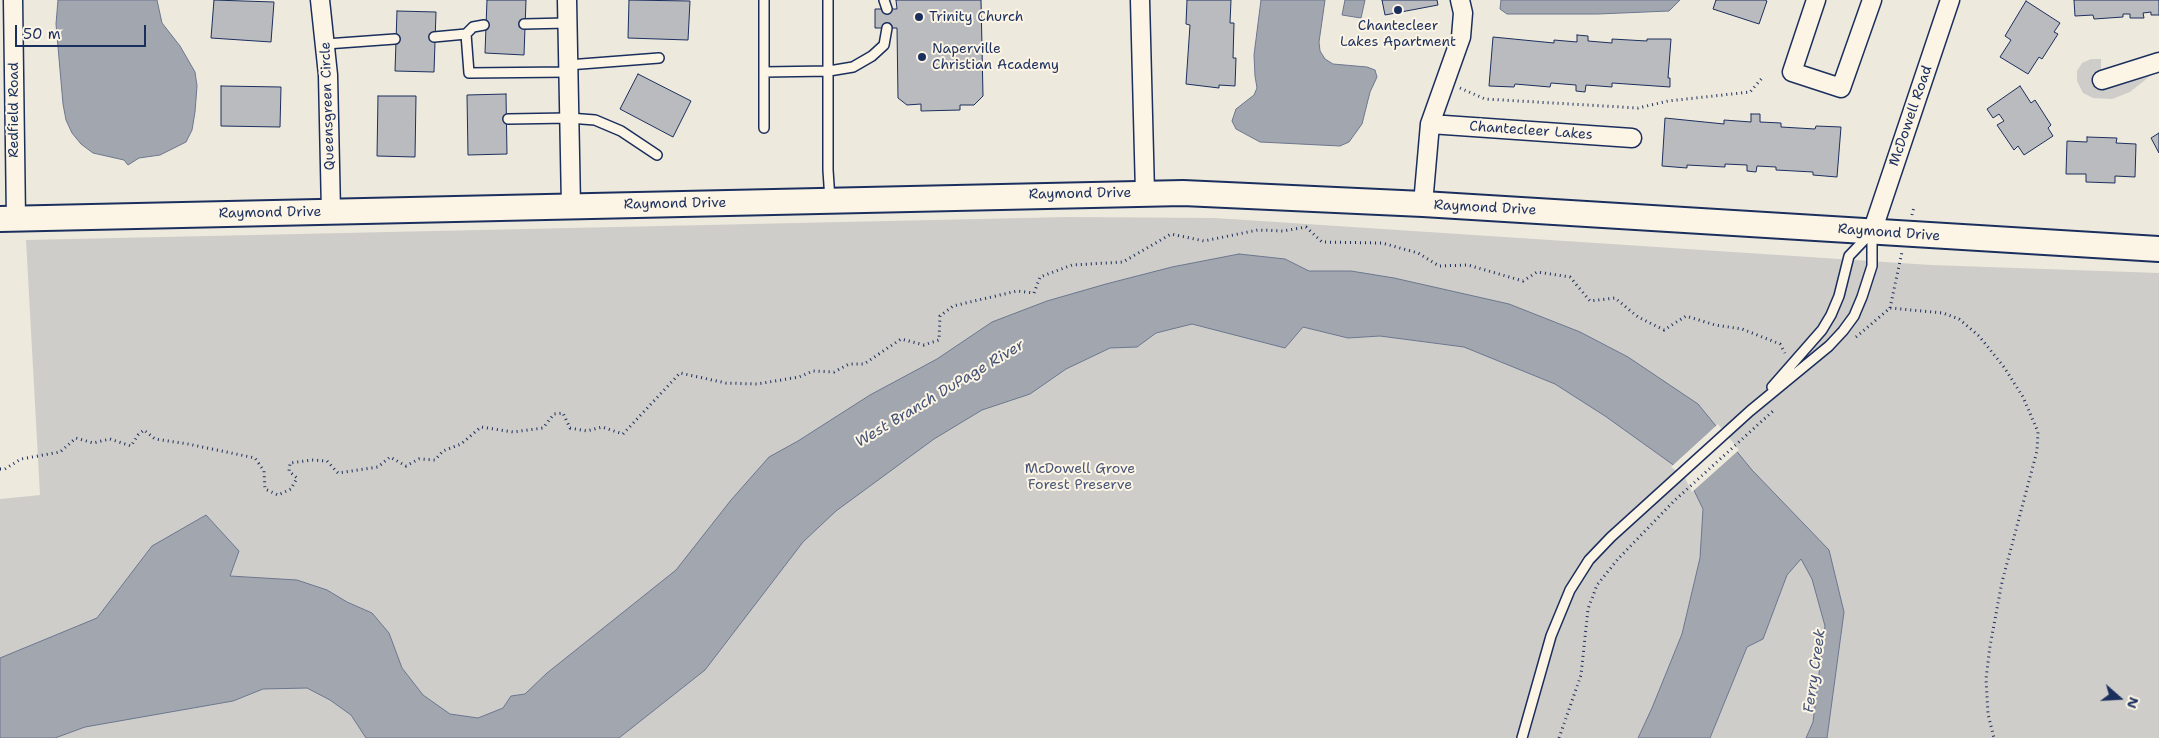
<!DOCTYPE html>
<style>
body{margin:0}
#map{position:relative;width:2159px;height:738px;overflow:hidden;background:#eee9dd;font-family:"Shantell Sans",sans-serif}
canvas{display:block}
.north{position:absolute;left:2094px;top:673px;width:50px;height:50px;-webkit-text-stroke:4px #fcf5e5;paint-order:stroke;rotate:109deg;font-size:14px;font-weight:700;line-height:20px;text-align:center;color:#1b2f5e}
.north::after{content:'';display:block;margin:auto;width:18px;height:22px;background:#1b2f5e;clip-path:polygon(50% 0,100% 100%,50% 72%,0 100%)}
.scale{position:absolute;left:15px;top:25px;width:131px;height:22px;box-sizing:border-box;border:2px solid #1b2f5e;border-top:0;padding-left:6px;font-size:15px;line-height:18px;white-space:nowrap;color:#1b2f5e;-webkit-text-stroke:4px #fcf5e5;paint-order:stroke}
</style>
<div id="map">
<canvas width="2159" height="738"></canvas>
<div class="north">N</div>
<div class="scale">50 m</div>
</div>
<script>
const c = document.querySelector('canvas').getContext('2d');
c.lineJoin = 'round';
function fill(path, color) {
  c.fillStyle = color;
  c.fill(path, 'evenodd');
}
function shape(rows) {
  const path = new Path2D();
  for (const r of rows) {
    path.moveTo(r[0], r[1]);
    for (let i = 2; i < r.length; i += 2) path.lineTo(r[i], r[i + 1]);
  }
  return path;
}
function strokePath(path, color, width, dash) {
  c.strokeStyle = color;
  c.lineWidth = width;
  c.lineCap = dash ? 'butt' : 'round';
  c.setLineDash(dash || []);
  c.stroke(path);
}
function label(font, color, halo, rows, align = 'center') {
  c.font = font + ' "Shantell Sans",sans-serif';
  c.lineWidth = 4;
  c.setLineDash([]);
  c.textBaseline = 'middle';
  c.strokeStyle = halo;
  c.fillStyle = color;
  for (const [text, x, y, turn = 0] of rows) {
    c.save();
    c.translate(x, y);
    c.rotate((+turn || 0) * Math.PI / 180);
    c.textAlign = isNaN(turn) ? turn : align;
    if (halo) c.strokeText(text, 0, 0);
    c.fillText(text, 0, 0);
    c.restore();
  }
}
fill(shape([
 [2091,59,2101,59,2101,73,2159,69,2130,92,2112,99,2093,98,2083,93,2077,81,2077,71,2082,63],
 [1069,217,1215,218,1931,265,2159,273,2159,738,0,738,0,499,40,495,26,240]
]), '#cfcdca');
const water = shape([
 [58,0,157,0,162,23,180,46,195,72,197,86,195,112,192,130,186,142,160,155,139,158,128,165,124,160,93,153,81,144,72,133,66,120,63,104,56,24,58,0],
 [1261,0,1325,0,1319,42,1320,51,1325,59,1333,64,1367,67,1375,70,1377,77,1370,92,1362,124,1349,142,1340,146,1260,142,1236,129,1232,121,1236,109,1254,95,1257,88,1255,76,1254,55,1261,0],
 [1345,0,1365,0,1361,18,1342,15,1345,0],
 [1501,0,1680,0,1669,11,1598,14,1507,14,1500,9,1501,0],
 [1239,254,1285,259,1309,271,1351,271,1394,278,1509,304,1580,332,1628,357,1698,404,1752,470,1829,550,1844,612,1827,738,1806,738,1813,722,1825,626,1812,579,1801,559,1787,575,1763,639,1747,647,1710,738,1638,738,1652,708,1682,634,1700,558,1703,509,1686,474,1605,416,1555,384,1464,347,1380,336,1348,338,1303,327,1285,348,1192,324,1156,333,1137,347,1110,348,1066,369,1030,394,982,410,934,439,836,511,803,542,705,670,619,738,366,738,351,715,330,700,307,688,263,689,233,701,85,727,55,738,0,738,0,658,97,618,152,546,206,515,239,551,230,576,297,580,327,590,347,602,372,613,389,633,402,668,423,695,450,714,478,718,503,708,511,696,525,694,547,673,676,570,731,500,769,457,798,441,870,395,937,359,992,322,1047,301,1106,284,1172,267,1239,254]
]);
fill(water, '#a2a7af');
strokePath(water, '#6c778f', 1);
fill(shape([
 [1718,424,1739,450,1692,492,1684,476,1671,467]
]), '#eee9dd');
const building = shape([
 [214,0,274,2,271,42,211,38,214,0],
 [487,0,526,0,524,55,485,53,487,0],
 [629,0,690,1,688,40,628,38,629,0],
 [896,0,981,0,983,96,974,105,960,105,960,110,921,111,921,104,907,105,898,98,897,28,875,28,875,9,897,9,896,0],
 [1187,0,1231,0,1230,23,1234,23,1233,58,1236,58,1235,86,1219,85,1219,88,1186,84,1190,25,1186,24,1187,0],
 [1382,0,1437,0,1438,5,1385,15,1382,0],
 [1716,0,1765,0,1767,1,1759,24,1713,9,1716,0],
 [2074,0,2159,0,2159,15,2151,15,2151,12,2143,13,2144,18,2130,18,2130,14,2123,14,2123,17,2094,19,2093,15,2075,16,2074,0],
 [2026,1,2060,23,2054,32,2058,34,2042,59,2039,57,2028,74,2000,57,2011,40,2005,36,2026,1],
 [397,11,436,12,434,72,395,71,397,11],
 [1577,35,1588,36,1588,41,1612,43,1612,39,1647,41,1647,39,1671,39,1668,78,1670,78,1670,87,1612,83,1612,87,1586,85,1585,92,1576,91,1576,85,1551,83,1550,87,1515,84,1514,87,1489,86,1493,37,1554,43,1554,40,1577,42,1577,35],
 [638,74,691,101,673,137,620,109,638,74],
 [221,86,281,87,280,127,221,126,221,86],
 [2020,86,2031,103,2035,100,2051,125,2048,128,2053,136,2024,155,2018,146,2014,150,1997,125,2004,121,1999,114,1993,118,1987,109,2020,86],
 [506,94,507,154,468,155,467,95,506,94],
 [378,96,416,96,415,157,377,156,378,96],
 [1751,114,1760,114,1760,122,1781,123,1781,127,1815,129,1816,126,1841,127,1837,177,1813,175,1813,172,1776,170,1776,167,1757,166,1756,172,1747,171,1747,165,1725,164,1725,167,1687,165,1687,168,1662,166,1665,118,1724,124,1724,120,1751,122,1751,114],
 [2159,133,2159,153,2151,138,2159,133],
 [2087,137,2117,138,2116,143,2136,144,2135,177,2115,176,2115,183,2086,182,2086,174,2066,174,2067,141,2087,142,2087,137]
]);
fill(building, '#babbbe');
strokePath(building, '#1b2f5e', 1);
const lane = shape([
 [764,0,764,128],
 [828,0,828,170,830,200],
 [884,0,887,9],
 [524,24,567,23],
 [466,34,473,27,484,25],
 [434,37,466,34,469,73,568,72],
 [326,44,395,39],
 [568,65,659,58],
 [764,72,829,71,853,67,872,56,884,45,887,28],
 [508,119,569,118,595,120,621,131,657,155],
 [1772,387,1822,330,1831,315,1839,296,1849,256,1869,235],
 [1522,738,1551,636,1570,590,1589,560,1611,537,1750,411,1829,346,1843,331,1854,316,1862,297,1872,266,1872,232]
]);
const street = shape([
 [13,0,16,219],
 [320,0,328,75,331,212],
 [567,0,571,206],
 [1140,0,1145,193],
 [1816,0,1792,72,1841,88,1872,0],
 [2102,80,2159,62],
 [1430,124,1632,138],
 [1423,204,1430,124,1461,37,1463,13,1460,0],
 [1872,232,1950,0]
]);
const secondary = shape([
 [0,219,1183,193,1423,204,2159,249]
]);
strokePath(lane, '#1b2f5e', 12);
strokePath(street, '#1b2f5e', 21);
strokePath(secondary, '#1b2f5e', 28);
strokePath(shape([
 [1460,88,1485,99,1638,108,1668,101,1750,92,1763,77],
 [1912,215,1914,207],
 [1890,308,1902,252],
 [1856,337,1890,308,1943,313,1959,319,1979,336,2004,367,2023,397,2038,432,2037,451,2002,582,1990,646,1986,679,1988,714,1994,738],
 [0,469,5,469,21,459,60,452,76,438,93,443,110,439,131,446,138,435,144,430,155,439,188,444,255,458,264,471,265,489,278,495,291,489,297,478,289,471,290,463,312,460,327,461,338,473,378,467,390,457,406,466,419,459,435,460,443,451,461,444,481,427,513,432,543,428,554,414,563,413,570,428,587,431,602,427,623,434,680,373,726,383,757,384,799,377,813,371,834,372,849,364,864,364,901,339,924,345,939,340,940,316,953,306,1017,291,1034,293,1040,277,1072,265,1123,262,1171,234,1204,241,1258,230,1283,231,1306,227,1322,242,1382,243,1418,253,1439,266,1468,265,1523,281,1537,272,1570,277,1590,301,1615,298,1638,317,1664,330,1686,316,1715,325,1742,329,1780,344,1785,353],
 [1559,738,1581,675,1588,609,1597,585,1618,559,1674,501,1773,411]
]), '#1b2f5e', 3, [1, 4]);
strokePath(lane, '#fcf5e5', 9);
strokePath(street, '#fcf5e5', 18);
strokePath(secondary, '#fcf5e5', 24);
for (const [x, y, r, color] of [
 [1398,10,5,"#1b2f5e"],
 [919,17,5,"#1b2f5e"],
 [922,57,5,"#1b2f5e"]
]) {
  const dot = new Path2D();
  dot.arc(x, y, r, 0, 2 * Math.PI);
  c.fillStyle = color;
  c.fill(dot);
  strokePath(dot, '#fcf5e5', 2);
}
label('14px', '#1b2f5e', '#fcf5e5', [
 ["Trinity Church",929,17],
 ["Chantecleer",1398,26,"center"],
 ["Lakes Apartment",1398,42,"center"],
 ["Naperville",932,49],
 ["Christian Academy",932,65]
], 'left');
label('14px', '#1b2f5e', '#fcf5e5', [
 ["Queensgreen Circle",328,106,-92],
 ["Redfield Road",14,110,-90],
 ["McDowell Road",1911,116,-71],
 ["Chantecleer Lakes",1531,131,4],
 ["Raymond Drive",1080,194,-1],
 ["Raymond Drive",675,204,-1],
 ["Raymond Drive",1485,208,3],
 ["Raymond Drive",270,213,-1],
 ["Raymond Drive",1889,233,4]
]);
label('14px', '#485679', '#fcf5e5', [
 ["McDowell Grove",1080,469],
 ["Forest Preserve",1080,485]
]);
label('italic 15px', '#445376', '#fcf5e5', [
 ["West Branch DuPage River",940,394,-31],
 ["Ferry Creek",1815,671,-82]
]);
</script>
